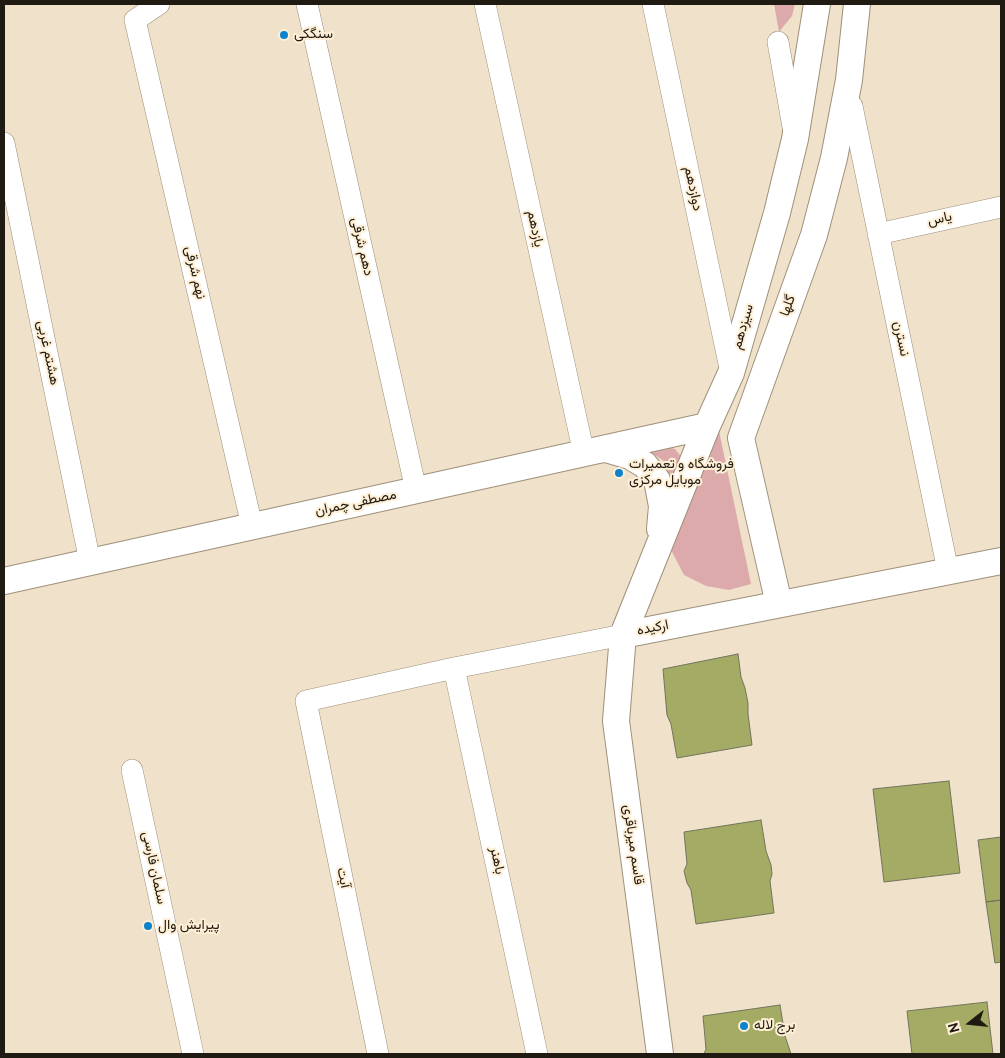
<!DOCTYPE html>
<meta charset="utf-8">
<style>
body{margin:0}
#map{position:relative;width:1005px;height:1058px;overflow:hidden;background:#f0e2ca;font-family:Overpass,sans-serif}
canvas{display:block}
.frame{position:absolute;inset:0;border:5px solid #201b12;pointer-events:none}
.north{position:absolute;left:945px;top:998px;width:50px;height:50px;-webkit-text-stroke:4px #feefd6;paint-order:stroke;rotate:254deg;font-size:14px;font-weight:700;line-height:20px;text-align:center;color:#201b12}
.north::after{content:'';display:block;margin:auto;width:18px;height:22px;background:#201b12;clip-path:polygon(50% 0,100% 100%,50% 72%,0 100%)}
</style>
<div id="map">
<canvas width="1005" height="1058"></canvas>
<div class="frame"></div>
<div class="north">N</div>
</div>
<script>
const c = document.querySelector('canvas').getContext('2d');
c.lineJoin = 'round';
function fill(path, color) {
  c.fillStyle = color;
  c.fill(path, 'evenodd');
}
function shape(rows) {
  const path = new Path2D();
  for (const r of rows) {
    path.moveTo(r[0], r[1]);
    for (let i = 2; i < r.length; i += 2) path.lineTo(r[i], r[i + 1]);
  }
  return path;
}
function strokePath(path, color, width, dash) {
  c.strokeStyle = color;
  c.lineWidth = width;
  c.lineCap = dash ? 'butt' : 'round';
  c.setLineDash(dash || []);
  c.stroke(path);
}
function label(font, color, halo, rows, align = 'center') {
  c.font = font + ' Overpass,Vazirmatn,sans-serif';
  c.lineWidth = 4;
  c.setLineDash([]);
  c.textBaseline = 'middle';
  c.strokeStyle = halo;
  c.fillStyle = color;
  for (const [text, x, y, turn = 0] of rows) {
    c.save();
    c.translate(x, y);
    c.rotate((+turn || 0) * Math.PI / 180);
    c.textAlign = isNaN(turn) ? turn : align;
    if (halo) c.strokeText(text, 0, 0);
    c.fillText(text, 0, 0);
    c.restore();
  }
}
fill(shape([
 [774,4,795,4,792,16,779,32],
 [718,426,751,584,729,590,706,586,684,575,671,550],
 [665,446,675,449,683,459,669,499,667,473,665,462,658,457,649,452]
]), '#ddaaac');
const building = shape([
 [738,654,741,677,745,688,748,703,748,714,752,745,677,758,671,724,667,715,663,669,738,654],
 [949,781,960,873,884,882,873,789,949,781],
 [761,820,766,851,771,865,772,874,770,881,774,913,696,924,691,890,687,883,684,871,687,864,684,832,761,820],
 [1001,837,1001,900,986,902,978,840,1001,837],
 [1001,900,1001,962,995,963,986,902,1001,900],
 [987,1002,993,1054,912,1054,907,1011,987,1002],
 [780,1005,785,1036,791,1054,704,1054,706,1049,703,1016,780,1005]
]);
fill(building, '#a4ab64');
strokePath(building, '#71745c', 1);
const minor = shape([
 [159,4,135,20,252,526],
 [307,4,416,490],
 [485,4,584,454],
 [653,4,731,373],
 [778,42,793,127],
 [852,106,948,571],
 [4,143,90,562],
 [878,234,1001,207],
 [454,668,537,1054],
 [132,770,193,1054],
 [378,1054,306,701,454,668,623,635]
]);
const tertiary = shape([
 [606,449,630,456,645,465,657,480,662,506,660,529],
 [4,581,707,426],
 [779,604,741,438,814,235,834,158,849,80,857,4],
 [623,635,1001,561],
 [660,1054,616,721,623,635,707,426,731,373,777,213,795,139,817,4]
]);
strokePath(minor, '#9e907a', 22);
strokePath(tertiary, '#9e907a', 28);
strokePath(minor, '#fff', 21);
strokePath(tertiary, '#fff', 26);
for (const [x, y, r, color] of [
 [284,35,5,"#0d83cc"],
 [619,473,5,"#0d83cc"],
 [148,926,5,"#0d83cc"],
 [744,1026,5,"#0d83cc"]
]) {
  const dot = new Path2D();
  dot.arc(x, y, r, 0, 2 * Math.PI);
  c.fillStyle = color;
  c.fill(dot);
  strokePath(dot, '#feefd6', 2);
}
label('14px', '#201b12', '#feefd6', [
 ["سنگکی",294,35],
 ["فروشگاه و تعمیرات",629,465],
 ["موبایل مرکزی",629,481],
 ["پیرایش وال",158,926],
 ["برج لاله",754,1026]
], 'left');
label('14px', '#201b12', '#feefd6', [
 ["دوازدهم",692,189,78],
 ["یاس",940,220,-12],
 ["یازدهم",534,229,78],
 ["دهم شرقی",361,247,77],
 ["نهم شرقی",194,273,77],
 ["گلها",789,306,-70],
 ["سیزدهم",744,327,-74],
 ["نسترن",900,339,78],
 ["هشتم غربی",47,353,78],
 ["مصطفی چمران",356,504,-12],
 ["ارکیده",653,629,-11],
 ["قاسم میرباقری",632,845,82],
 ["باهنر",496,861,78],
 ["سلمان فارسی",153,868,78],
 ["آیت",342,878,78]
]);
</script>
